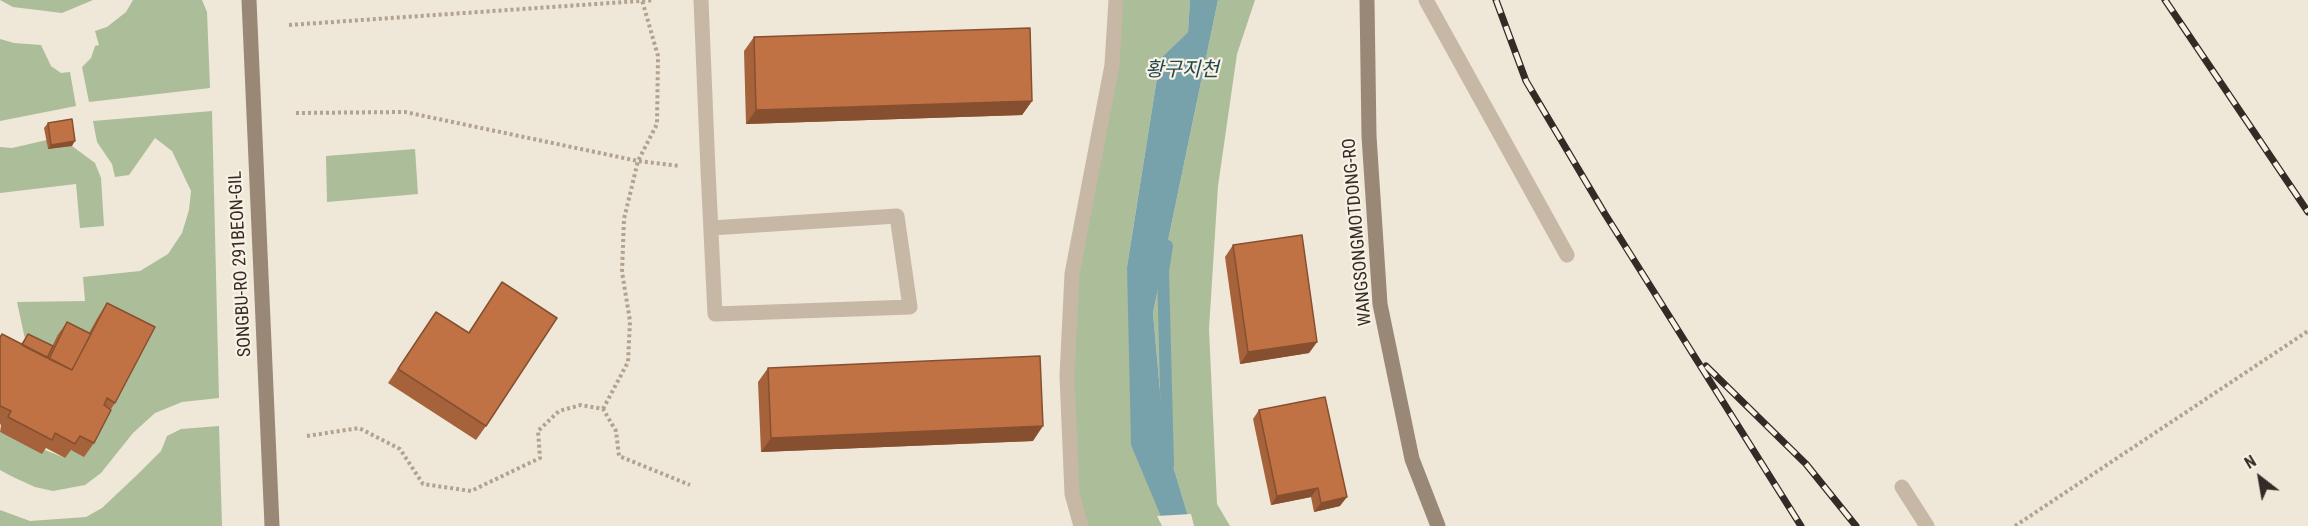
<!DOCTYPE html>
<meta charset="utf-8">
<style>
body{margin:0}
#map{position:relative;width:2308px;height:526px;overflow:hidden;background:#efe7d8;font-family:"Roboto Condensed",sans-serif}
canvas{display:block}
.north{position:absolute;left:2230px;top:448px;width:60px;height:60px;-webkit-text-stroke:4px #f8f1e4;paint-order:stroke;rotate:329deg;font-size:16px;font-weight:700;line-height:24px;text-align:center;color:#332b26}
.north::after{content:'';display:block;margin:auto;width:21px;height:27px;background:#332b26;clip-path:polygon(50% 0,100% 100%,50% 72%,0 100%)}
</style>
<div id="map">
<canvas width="2308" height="526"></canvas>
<div class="north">N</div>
</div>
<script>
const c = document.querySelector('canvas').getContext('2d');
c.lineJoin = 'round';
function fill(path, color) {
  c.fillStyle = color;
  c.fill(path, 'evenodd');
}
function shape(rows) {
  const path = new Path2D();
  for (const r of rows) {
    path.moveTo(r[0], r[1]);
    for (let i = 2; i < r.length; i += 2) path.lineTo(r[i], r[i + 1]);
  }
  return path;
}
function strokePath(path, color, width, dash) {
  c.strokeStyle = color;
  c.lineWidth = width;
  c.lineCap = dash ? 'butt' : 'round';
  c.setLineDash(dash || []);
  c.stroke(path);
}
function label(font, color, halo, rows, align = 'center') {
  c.font = font + ' "Roboto Condensed","Noto Sans KR",sans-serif';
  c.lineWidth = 4.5;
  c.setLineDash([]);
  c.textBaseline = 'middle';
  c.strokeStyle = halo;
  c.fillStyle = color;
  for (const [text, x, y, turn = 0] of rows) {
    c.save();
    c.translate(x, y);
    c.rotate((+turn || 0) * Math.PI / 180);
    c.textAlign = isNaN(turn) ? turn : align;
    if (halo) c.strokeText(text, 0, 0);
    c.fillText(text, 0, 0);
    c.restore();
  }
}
fill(shape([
 [0,0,93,0,62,13,13,7],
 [133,0,202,0,207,12,210,88,89,102,82,67,91,58,95,46,99,45,95,31,107,27,126,12],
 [1116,0,1190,0,1188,32,1160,59,1127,267,1165,526,1081,526,1072,494,1072,274],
 [1218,0,1255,0,1237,54,1218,186,1209,329,1217,504,1230,526,1191,526,1164,436,1153,313],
 [0,39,14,43,41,45,51,66,61,73,70,72,76,106,0,121],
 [212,111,219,398,182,402,155,413,133,433,101,473,85,485,53,491,35,487,13,477,0,470,0,432,65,458,81,349,57,336,49,351,25,339,17,302,85,301,83,277,140,271,168,254,182,233,189,210,191,191,172,151,155,138,129,175,115,177,112,164,97,142,93,121],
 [47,140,48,149,72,146,95,163,101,178,104,226,80,228,76,184,0,193,0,147,12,148],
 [415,149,418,194,327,202,326,156],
 [219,426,222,526,0,526,0,510,30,521,86,517,102,508,138,474,161,451,167,436,181,429]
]), '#acbd99');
fill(shape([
 [1190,0,1218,0,1153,313,1164,436,1191,526,1165,526,1131,445,1127,267,1160,59,1188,32]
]), '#78a2ab');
fill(shape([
 [1191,514,1194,526,1162,526,1157,516]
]), '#efe7d8');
strokePath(shape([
 [1167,246,1163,271,1168,465]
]), '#78a2ab', 12);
strokePath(shape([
 [289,25,654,0],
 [296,113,405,112,638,161,680,166],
 [603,409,628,362,630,321,622,272,624,219,638,161,657,124,658,56,642,0],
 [307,436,359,428,400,449,423,484,471,491,540,458,538,431,559,411,581,405,603,409,616,431,619,456,690,485],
 [2015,526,2308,331]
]), '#b2a38f', 4, [3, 3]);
strokePath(shape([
 [701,0,708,170,715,314,910,307,897,216,711,228],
 [1426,0,1567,255],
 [1902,487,1927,526]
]), '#c7b8a5', 15);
strokePath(shape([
 [1081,526,1072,494,1067,376,1072,274,1112,65,1116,0]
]), '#c7b8a5', 15);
strokePath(shape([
 [249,0,272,526],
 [1367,0,1369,136,1380,304,1412,459,1438,526]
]), '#9a8876', 15);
const rail = shape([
 [1496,0,1526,81,1605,214,1801,526],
 [2165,0,2308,212],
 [1706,366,1806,464,1856,526]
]);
strokePath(rail, '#332b26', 7);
strokePath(rail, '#f8f1e4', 4.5, [14]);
fill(shape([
 [754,37,1032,101,1022,115,746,124,744,51],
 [48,123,72,146,48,149,44,128],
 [1233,245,1317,342,1309,353,1240,364,1225,257],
 [502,282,486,426,476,440,388,383,436,312,468,333],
 [107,303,115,403,111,409,94,443,84,457,71,450,65,458,46,448,42,454,0,432,1,425,0,424,0,337,21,344,28,334,52,346,57,336,67,322,89,333,98,317],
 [768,368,1033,441,761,452,758,382],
 [1259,410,1340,506,1314,512,1311,497,1271,505,1253,419]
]), '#a5623b');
fill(shape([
 [1032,101,1022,115,746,124,756,110],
 [75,141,72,146,48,149,51,145],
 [1317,342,1309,353,1240,364,1248,352],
 [1043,426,1033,441,761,452,771,438],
 [1318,488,1311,497,1271,505,1277,496],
 [1347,497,1340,506,1314,512,1321,503]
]), '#865030');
const building = shape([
 [1030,28,1032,101,756,110,754,37,1030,28],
 [72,119,75,141,51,145,48,123,72,119],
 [1302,235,1317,342,1248,352,1233,245,1302,235],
 [502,282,557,318,486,426,398,369,436,312,469,333,502,282],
 [107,303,155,327,115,403,107,398,104,405,111,410,94,443,80,436,75,444,55,433,52,440,8,417,11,411,0,406,0,337,2,334,72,370,107,303],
 [67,322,91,334,72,370,49,359,67,322],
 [28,334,53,346,47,358,22,345,28,334],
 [1040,356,1043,426,771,438,768,368,1040,356],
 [1325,397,1347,497,1321,503,1318,488,1277,496,1259,410,1325,397]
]);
fill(building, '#c07245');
strokePath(building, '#865030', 1.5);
label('18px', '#332b26', '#f8f1e4', [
 ["WANGSONGMOTDONG-RO",1358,232,-95],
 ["SONGBU-RO 291BEON-GIL",241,264,-93]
]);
label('italic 20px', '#1e4852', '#f8f1e4', [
 ["황구지천",1182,71]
]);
</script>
